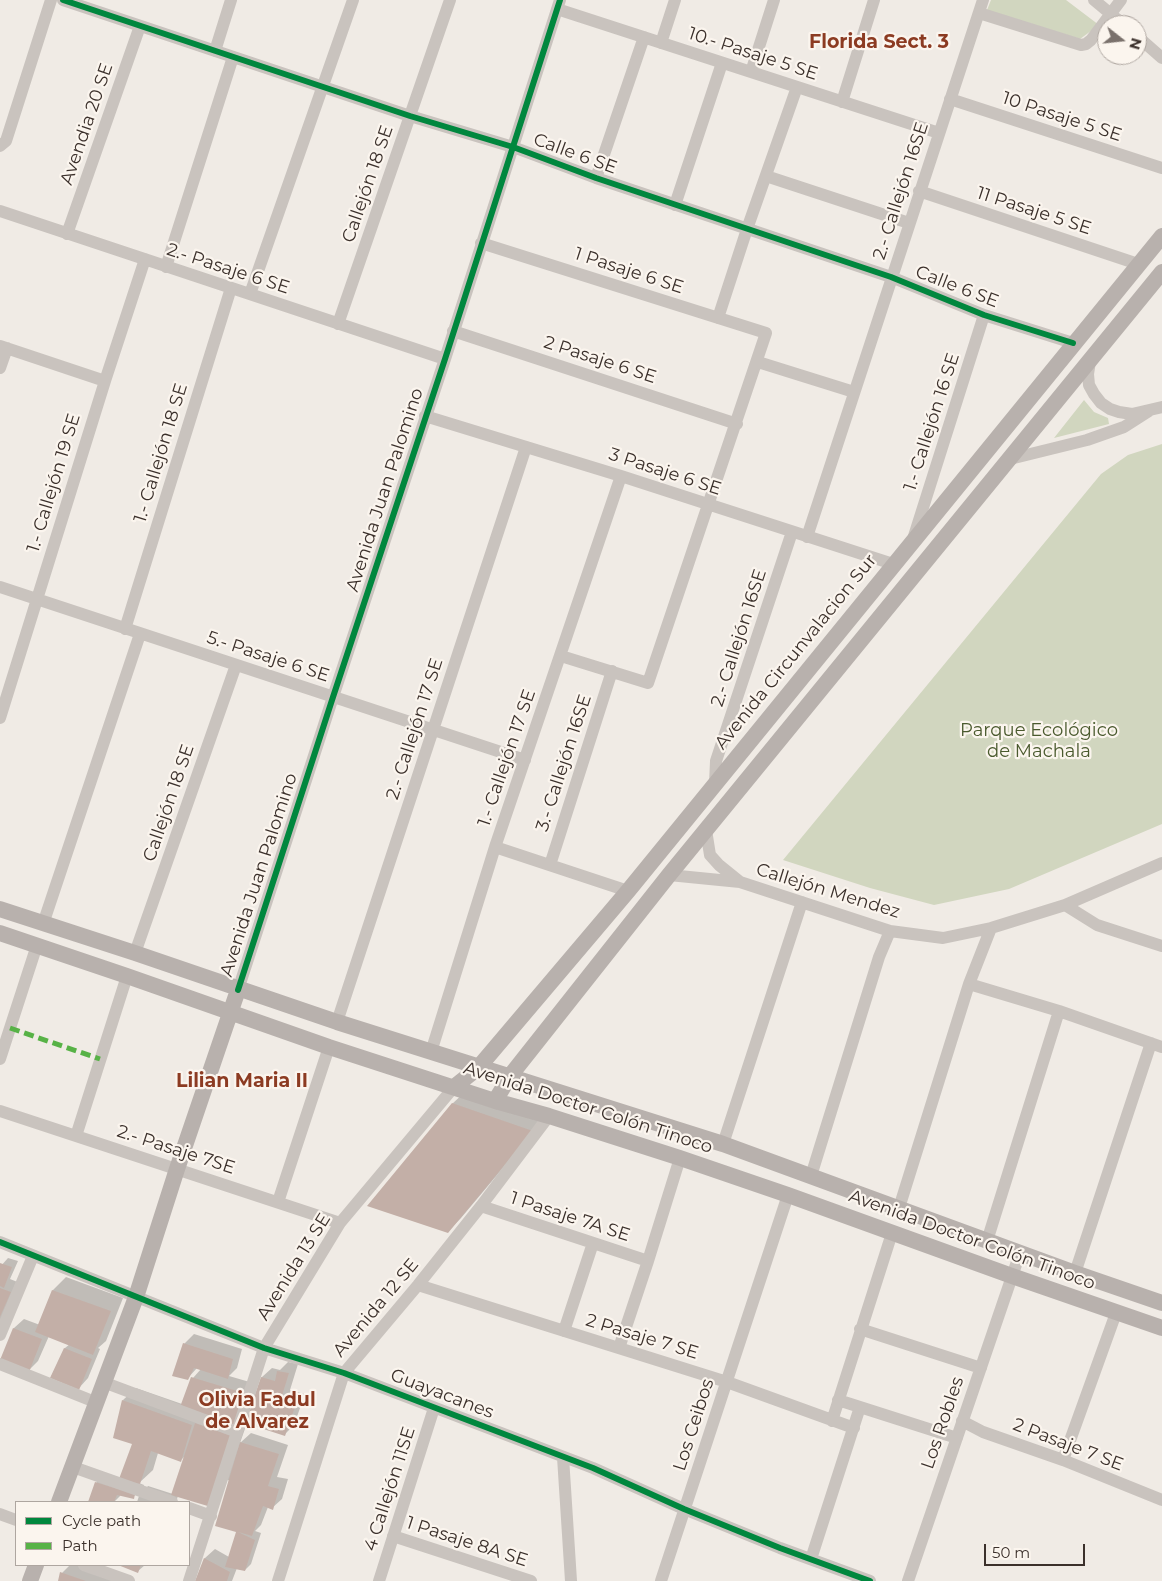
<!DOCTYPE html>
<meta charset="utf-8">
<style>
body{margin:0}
#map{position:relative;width:1162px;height:1581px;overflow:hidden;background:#f0ebe5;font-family:Montserrat,sans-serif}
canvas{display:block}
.legend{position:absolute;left:15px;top:1501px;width:175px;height:65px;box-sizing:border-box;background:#fbf5ee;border:1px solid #aea6a0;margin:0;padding:6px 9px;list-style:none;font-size:15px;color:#3b302b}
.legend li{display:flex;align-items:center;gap:10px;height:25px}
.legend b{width:25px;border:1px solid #aea6a0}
.north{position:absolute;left:1097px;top:15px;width:50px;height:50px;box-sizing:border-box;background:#fbf5ee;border:1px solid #aea6a0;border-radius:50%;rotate:106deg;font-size:14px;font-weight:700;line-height:20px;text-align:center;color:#3b302b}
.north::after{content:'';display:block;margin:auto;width:18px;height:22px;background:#7a716c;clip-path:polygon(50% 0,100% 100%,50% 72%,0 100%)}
.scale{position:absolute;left:984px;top:1544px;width:101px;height:22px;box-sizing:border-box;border:2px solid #3b302b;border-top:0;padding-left:6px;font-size:15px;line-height:18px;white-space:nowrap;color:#3b302b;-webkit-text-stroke:4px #fbf5ee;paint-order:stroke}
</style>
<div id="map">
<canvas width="1162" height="1581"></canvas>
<ul class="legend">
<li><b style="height:6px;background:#00873e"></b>Cycle path</li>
<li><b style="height:6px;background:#57b246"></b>Path</li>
</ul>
<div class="north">N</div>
<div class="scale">50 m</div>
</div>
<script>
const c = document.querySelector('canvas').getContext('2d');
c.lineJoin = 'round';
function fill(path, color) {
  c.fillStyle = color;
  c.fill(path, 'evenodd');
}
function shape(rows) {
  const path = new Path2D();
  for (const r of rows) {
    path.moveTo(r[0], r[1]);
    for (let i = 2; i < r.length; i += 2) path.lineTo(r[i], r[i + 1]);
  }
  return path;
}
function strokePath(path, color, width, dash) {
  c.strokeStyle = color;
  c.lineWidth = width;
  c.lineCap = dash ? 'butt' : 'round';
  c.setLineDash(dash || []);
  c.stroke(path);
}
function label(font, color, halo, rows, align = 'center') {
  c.font = font + ' Montserrat,sans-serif';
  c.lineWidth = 4.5;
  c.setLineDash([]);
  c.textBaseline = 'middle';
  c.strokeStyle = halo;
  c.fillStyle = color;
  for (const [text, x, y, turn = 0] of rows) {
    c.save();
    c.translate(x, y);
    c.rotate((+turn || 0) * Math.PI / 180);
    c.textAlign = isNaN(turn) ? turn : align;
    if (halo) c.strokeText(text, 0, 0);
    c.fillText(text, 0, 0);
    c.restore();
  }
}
fill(shape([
 [991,0,1066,0,1099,25,1080,39,987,10],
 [1084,400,1094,412,1108,418,1109,424,1054,438],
 [1162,444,1162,824,1009,889,934,905,870,888,783,860,1101,474,1128,455]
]), '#d1d6bf');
fill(shape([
 [466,1091,545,1118,461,1218,448,1231,452,1104],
 [8,1258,18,1261,10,1279,20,1283,0,1328,0,1267],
 [66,1277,123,1298,106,1341,98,1348,100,1349,88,1378,79,1388,51,1377,65,1348,70,1344,49,1336,38,1361,29,1370,1,1359,14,1328,24,1319,40,1325,53,1290],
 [194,1334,242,1349,237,1368,229,1376,253,1383,237,1420,247,1424,262,1377,272,1368,280,1370,288,1362,298,1364,290,1390,305,1394,294,1425,285,1434,247,1423,240,1443,251,1433,288,1445,277,1477,288,1479,282,1499,272,1508,268,1507,261,1525,255,1531,261,1533,251,1564,245,1570,237,1568,232,1581,197,1581,205,1558,215,1549,229,1557,237,1532,230,1481,228,1480,178,1496,176,1502,137,1502,139,1496,148,1486,173,1494,186,1455,181,1460,158,1453,153,1470,139,1483,144,1485,143,1488,133,1497,121,1495,114,1502,90,1502,96,1483,106,1473,121,1478,133,1443,123,1400,136,1388,182,1404,193,1378,201,1369,197,1368,187,1379,184,1344],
 [70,1565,76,1565,119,1579,119,1581,59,1581,62,1573],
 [121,1565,145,1565,138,1571]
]), '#0003');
fill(shape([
 [452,1103,533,1131,448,1233,367,1206],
 [0,1263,12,1267,4,1288,0,1286],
 [0,1288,11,1292,0,1317],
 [52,1290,111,1311,93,1355,35,1332],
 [13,1328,42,1339,29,1372,0,1360],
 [183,1343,233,1359,228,1379,194,1368,188,1380,172,1376],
 [64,1348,92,1359,79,1390,50,1378],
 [277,1371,289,1373,281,1399,296,1404,285,1436,245,1423,261,1377,275,1381],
 [191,1377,244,1393,234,1425,180,1407],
 [122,1400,192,1425,181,1462,151,1451,140,1484,119,1479,132,1444,113,1438],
 [195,1423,235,1437,211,1507,171,1495],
 [240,1442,279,1454,268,1486,279,1489,273,1510,263,1506,252,1536,238,1532,255,1540,245,1571,225,1567,236,1532,215,1526],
 [95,1482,135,1494,134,1499,117,1495,114,1502,88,1502],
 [204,1558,230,1572,227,1581,195,1581],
 [118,1565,141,1565,138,1573],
 [60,1572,86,1581,58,1581]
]), '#c3afa7');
strokePath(shape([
 [63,0,410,116,513,147,596,178,891,277,984,315,1073,343],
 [1094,0,1124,25],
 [557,9,939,133],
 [979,13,1081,45,1086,44,1091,40,1121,0],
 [1137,36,1162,58],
 [661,43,675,0],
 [215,51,231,0],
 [751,72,774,0],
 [950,99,1162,168],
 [842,102,874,0],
 [0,146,6,141,51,0],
 [766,176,909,223],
 [596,178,644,37],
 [919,191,1138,264],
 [675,205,722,63],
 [0,211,445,359],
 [67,234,140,26],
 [481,243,766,333,648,683,561,656],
 [166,267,233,57],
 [250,294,353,0],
 [718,318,747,229,797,87],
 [338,324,450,0],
 [453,331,737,424],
 [0,346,105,381],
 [1090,361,1088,374,1089,385,1094,394,1101,403,1110,409,1119,412,1132,414,1162,407],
 [758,362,854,392],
 [0,368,7,348],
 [425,416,621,476,893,564],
 [1010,459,1087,440,1124,427,1149,411],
 [914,536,984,315],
 [807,537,983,0],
 [0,587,525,760],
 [125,629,231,288],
 [0,718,105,381,145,259],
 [715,784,716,761,792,532],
 [706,830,710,855,719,865,740,882],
 [495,847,628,891],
 [550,865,612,671],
 [669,875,740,882,890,931,943,938,991,928,1065,905,1162,863],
 [1065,905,1097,925,1162,946],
 [43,924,140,634],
 [135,953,236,665],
 [969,984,1059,1011,1162,1047],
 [238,990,333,697,445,359,560,0],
 [337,1022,526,447],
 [431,1052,495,847,621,476],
 [0,1059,37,945],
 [0,1111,340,1223],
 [76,1136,127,976],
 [723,1144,802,902],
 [811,1176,879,957,890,931],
 [278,1202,329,1047],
 [481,1206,648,1261],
 [899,1208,969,984,991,928],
 [987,1241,1059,1011],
 [0,1242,264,1348,344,1373,593,1468,684,1509,780,1548,870,1581],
 [1075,1273,1151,1043],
 [418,1285,727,1382,854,1428],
 [860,1329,981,1368],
 [564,1331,593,1243],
 [0,1335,33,1256],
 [619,1348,648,1261,680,1158],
 [0,1364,95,1402],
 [103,1382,237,1432],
 [838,1400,957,1438],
 [832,1421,892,1233],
 [962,1421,983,1432,1063,1460,1162,1500],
 [563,1457,571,1581],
 [1063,1460,1116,1313],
 [73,1467,172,1502],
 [189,1508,211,1516],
 [0,1514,16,1520],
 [393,1536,531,1581],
 [811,1559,860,1407],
 [84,1565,129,1581],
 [189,1581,264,1348,340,1223,454,1087],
 [278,1581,344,1373,418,1285,481,1206,549,1116],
 [379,1581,434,1408],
 [661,1581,788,1195],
 [908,1581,1020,1253]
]), '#c9c3be', 12);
strokePath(shape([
 [0,909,135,953,337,1022,723,1144,1075,1273,1162,1303],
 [0,933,127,976,329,1047,495,1101,549,1116,680,1158,788,1195,1012,1276,1162,1328],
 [454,1087,478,1068,628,891,1162,236],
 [495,1101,510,1076,669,875,1162,272],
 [59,1502,136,1297,177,1169,238,990],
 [30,1581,36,1565]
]), '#b8b1ad', 16);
strokePath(shape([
 [10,1028,100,1059]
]), '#57b246', 5, [10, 5]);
strokePath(shape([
 [63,0,410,116,513,147,596,178,891,277,984,315,1073,343],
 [238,990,333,697,445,359,560,0],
 [0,1242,264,1348,344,1373,593,1468,684,1509,780,1548,870,1581]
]), '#00873e', 6);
label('18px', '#3b302b', '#fbf5ee', [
 ["10.- Pasaje 5 SE",753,54,18],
 ["10 Pasaje 5 SE",1062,117,18],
 ["Avendia 20 SE",87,124,-71],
 ["Calle 6 SE",575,154,20],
 ["Callejón 18 SE",368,184,-71],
 ["2.- Callejón 16SE",901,191,-72],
 ["11 Pasaje 5 SE",1034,211,18],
 ["2.- Pasaje 6 SE",228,269,18],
 ["1 Pasaje 6 SE",629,271,18],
 ["Calle 6 SE",957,287,21],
 ["2 Pasaje 6 SE",600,360,18],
 ["1.- Callejón 16 SE",932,422,-72],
 ["1.- Callejón 18 SE",161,453,-73],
 ["3 Pasaje 6 SE",665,472,18],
 ["1.- Callejón 19 SE",54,483,-73],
 ["Avenida Juan Palomino",385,490,-72],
 ["2.- Callejón 16SE",739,638,-72],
 ["Avenida Circunvalacion Sur",796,652,-51],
 ["5.- Pasaje 6 SE",268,657,18],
 ["2.- Callejón 17 SE",415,729,-72],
 ["1.- Callejón 17 SE",507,758,-71],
 ["3.- Callejón 16SE",564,763,-72],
 ["Callejón 18 SE",169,803,-71],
 ["Avenida Juan Palomino",259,875,-72],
 ["Callejón Mendez",828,891,17],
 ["Avenida Doctor Colón Tinoco",588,1108,18],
 ["2.- Pasaje 7SE",176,1150,18],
 ["1 Pasaje 7A SE",570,1217,18],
 ["Avenida Doctor Colón Tinoco",972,1240,20],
 ["Avenida 13 SE",294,1267,-58],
 ["Avenida 12 SE",376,1308,-50],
 ["2 Pasaje 7 SE",642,1337,17],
 ["Guayacanes",442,1394,21],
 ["Los Robles",943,1423,-71],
 ["Los Ceibos",694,1425,-72],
 ["2 Pasaje 7 SE",1068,1445,21],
 ["4 Callejón 11SE",390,1489,-72],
 ["1 Pasaje 8A SE",467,1542,18]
]);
label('18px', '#4a5a2e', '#fbf5ee', [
 ["Parque Ecológico",1039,731],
 ["de Machala",1039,752]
]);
label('bold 19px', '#8c3b22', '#fbf5ee', [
 ["Florida Sect. 3",879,42],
 ["Lilian Maria II",242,1081],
 ["Olivia Fadul",257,1400],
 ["de Alvarez",257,1422]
]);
</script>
